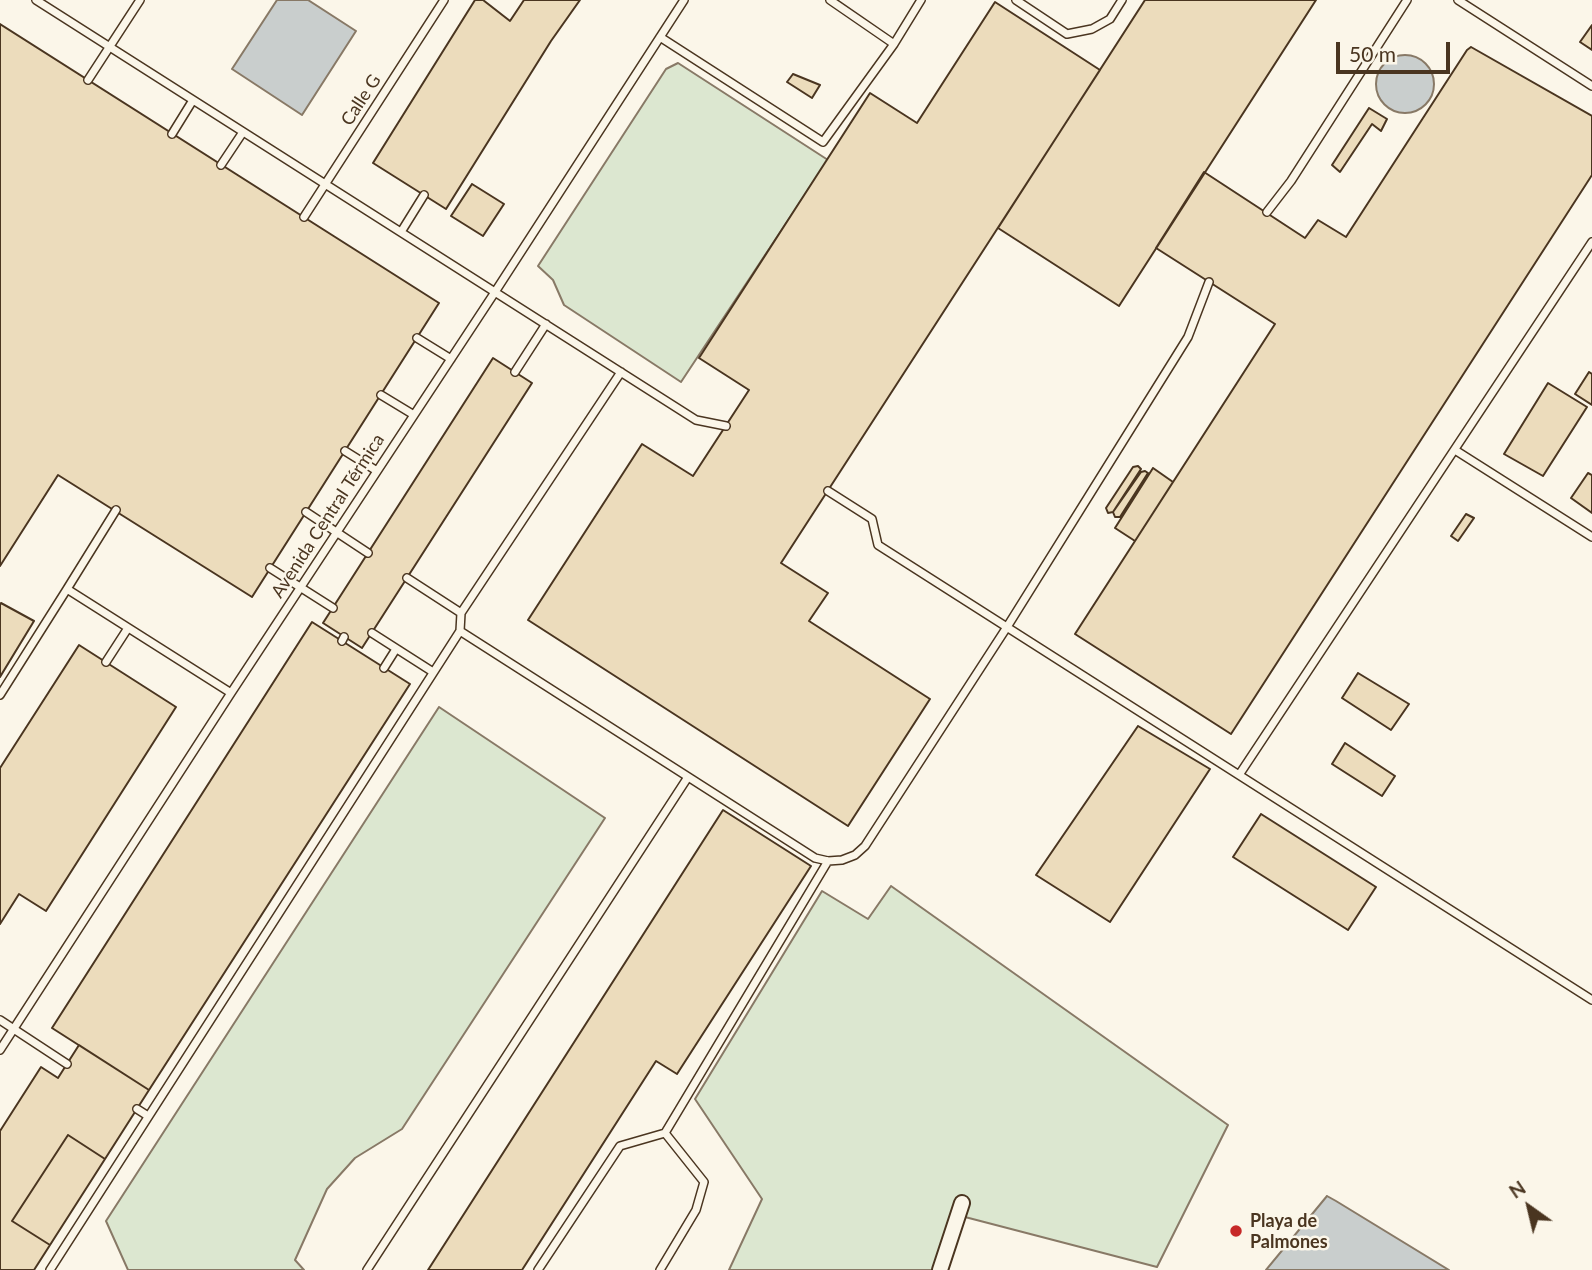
<!DOCTYPE html>
<meta charset="utf-8">
<style>
body{margin:0}
#map{position:relative;width:1592px;height:1270px;overflow:hidden;background:#fbf6e9;font-family:Lato,sans-serif}
canvas{display:block}
.north{position:absolute;left:1494px;top:1172px;width:70px;height:70px;-webkit-text-stroke:5px #fbf6e9;paint-order:stroke;rotate:326deg;font-size:19px;font-weight:700;line-height:28px;text-align:center;color:#4a3520}
.north::after{content:'';display:block;margin:auto;width:24px;height:32px;background:#4a3520;clip-path:polygon(50% 0,100% 100%,50% 72%,0 100%)}
.scale{position:absolute;left:1336px;top:42px;width:114px;height:32px;box-sizing:border-box;border:4px solid #4a3520;border-top:0;padding-left:9px;font-size:21px;line-height:24px;white-space:nowrap;color:#4a3520;-webkit-text-stroke:5px #fbf6e9;paint-order:stroke}
</style>
<div id="map">
<canvas width="1592" height="1270"></canvas>
<div class="north">N</div>
<div class="scale">50 m</div>
</div>
<script>
const c = document.querySelector('canvas').getContext('2d');
c.lineJoin = 'round';
function fill(path, color) {
  c.fillStyle = color;
  c.fill(path, 'evenodd');
}
function shape(rows) {
  const path = new Path2D();
  for (const r of rows) {
    if (r.length === 3) {
      path.moveTo(r[0] + r[2], r[1]);
      path.arc(r[0], r[1], r[2], 0, 2 * Math.PI);
      continue;
    }
    path.moveTo(r[0], r[1]);
    for (let i = 2; i < r.length; i += 2) path.lineTo(r[i], r[i + 1]);
  }
  return path;
}
function strokePath(path, color, width, dash) {
  c.strokeStyle = color;
  c.lineWidth = width;
  c.lineCap = dash ? 'butt' : 'round';
  c.setLineDash(dash || []);
  c.stroke(path);
}
function label(font, color, halo, rows, align = 'center') {
  c.font = font + ' Lato,sans-serif';
  c.lineWidth = 5;
  c.setLineDash([]);
  c.textBaseline = 'middle';
  c.strokeStyle = halo;
  c.fillStyle = color;
  for (const [text, x, y, turn = 0] of rows) {
    c.save();
    c.translate(x, y);
    c.rotate((+turn || 0) * Math.PI / 180);
    c.textAlign = isNaN(turn) ? turn : align;
    if (halo) c.strokeText(text, 0, 0);
    c.fillText(text, 0, 0);
    c.restore();
  }
}
const green = shape([
 [678,63,828,160,681,382,564,305,553,280,538,266,666,69,678,63],
 [439,707,605,818,402,1129,355,1158,327,1189,295,1260,304,1270,128,1270,106,1221,439,707],
 [891,886,1228,1125,1157,1267,965,1217,946,1270,729,1270,762,1199,695,1099,822,891,868,919,891,886]
]);
fill(green, '#dce7d0');
strokePath(green, '#887966', 2);
const water = shape([
 [277,0,308,0,356,31,302,115,232,69,277,0],
 [1405,84,29],
 [1327,1196,1336,1201,1449,1270,1266,1270,1327,1196]
]);
fill(water, '#c9cecd');
strokePath(water, '#887966', 2);
const building = shape([
 [475,0,483,0,510,21,524,0,580,0,551,41,446,209,373,163,475,0],
 [1145,0,1316,0,1119,306,998,228,1145,0],
 [995,2,1100,70,781,563,828,593,809,621,930,699,848,826,528,620,642,444,693,476,749,390,699,358,870,93,917,123,995,2],
 [0,24,439,303,252,597,58,475,0,566,0,24],
 [1592,25,1592,50,1580,42,1592,25],
 [1471,47,1592,116,1592,175,1231,734,1075,634,1275,324,1156,248,1204,172,1305,238,1318,220,1346,237,1467,50,1471,47],
 [793,74,820,85,812,98,787,82,793,74],
 [1369,108,1387,119,1381,131,1372,124,1340,172,1332,165,1369,108],
 [472,184,504,204,483,236,451,216,472,184],
 [493,358,532,383,362,648,323,623,493,358],
 [1589,372,1592,374,1592,405,1575,394,1589,372],
 [1548,383,1587,407,1543,476,1504,454,1548,383],
 [1138,466,1141,469,1113,512,1108,513,1106,508,1133,467,1138,466],
 [1153,468,1173,482,1135,541,1115,528,1153,468],
 [1145,471,1148,473,1120,517,1115,517,1113,512,1141,472,1145,471],
 [1588,473,1592,475,1592,513,1571,498,1588,473],
 [1466,514,1474,518,1458,541,1451,536,1466,514],
 [1,603,34,621,0,677,0,605,1,603],
 [312,622,410,684,149,1090,52,1028,312,622],
 [79,645,176,707,46,911,19,894,0,924,0,768,79,645],
 [1358,673,1409,704,1391,730,1342,698,1358,673],
 [1138,726,1210,769,1110,922,1036,875,1138,726],
 [1345,743,1395,776,1382,796,1332,764,1345,743],
 [723,810,811,866,677,1074,656,1061,522,1270,428,1270,723,810],
 [1261,814,1376,887,1348,930,1233,857,1261,814],
 [79,1045,149,1090,105,1159,68,1135,12,1221,50,1245,34,1270,0,1270,0,1131,41,1067,58,1078,79,1045],
 [68,1135,105,1159,50,1245,12,1221,68,1135]
]);
fill(building, '#ecdcbc');
strokePath(building, '#4a3520', 2);
const lane = shape([
 [36,0,696,420,726,426],
 [1016,0,1067,34,1092,29,1110,19,1122,0],
 [1458,0,1592,86],
 [660,37,823,142,894,44,830,0],
 [894,44,921,0],
 [88,80,140,0],
 [172,134,193,100],
 [221,165,243,132],
 [1267,212,1291,181,1407,0],
 [304,217,444,0],
 [401,232,424,195],
 [417,338,451,359],
 [515,372,546,324],
 [381,395,414,415],
 [1455,450,1592,537],
 [345,451,377,471],
 [828,491,872,519,878,545,1592,1000],
 [306,512,368,553],
 [270,568,333,608],
 [407,578,461,613],
 [67,589,116,510],
 [460,631,815,858,828,861,842,860,855,855,865,846,1007,627,1188,337,1209,282],
 [372,633,433,672],
 [342,641,344,637],
 [106,662,128,628],
 [384,668,396,649],
 [0,695,67,589,231,693],
 [1239,775,1592,242],
 [0,1020,67,1064],
 [0,1050,231,693,495,292,684,0],
 [137,1109,148,1116],
 [665,1133,828,861],
 [50,1270,460,631,461,613,621,372],
 [367,1270,688,777],
 [538,1270,620,1146,665,1133,704,1182,696,1210,660,1270]
]);
const street = shape([
 [940,1270,962,1203]
]);
strokePath(lane, '#4a3520', 10);
strokePath(street, '#4a3520', 18);
strokePath(lane, '#fbf6e9', 7);
strokePath(street, '#fbf6e9', 14);
for (const [x, y, r, color] of [
 [1236,1231,7,"#c62828"]
]) {
  const dot = new Path2D();
  dot.arc(x, y, r, 0, 2 * Math.PI);
  c.fillStyle = color;
  c.fill(dot);
  strokePath(dot, '#fbf6e9', 2.5);
}
label('18px', '#4a3520', '#fbf6e9', [
 ["Calle G",361,100,-57],
 ["Avenida Central Térmica",328,516,-57]
]);
label('bold 18px', '#4a3520', '#fbf6e9', [
 ["Playa de",1250,1221],
 ["Palmones",1250,1242]
], 'left');
</script>
